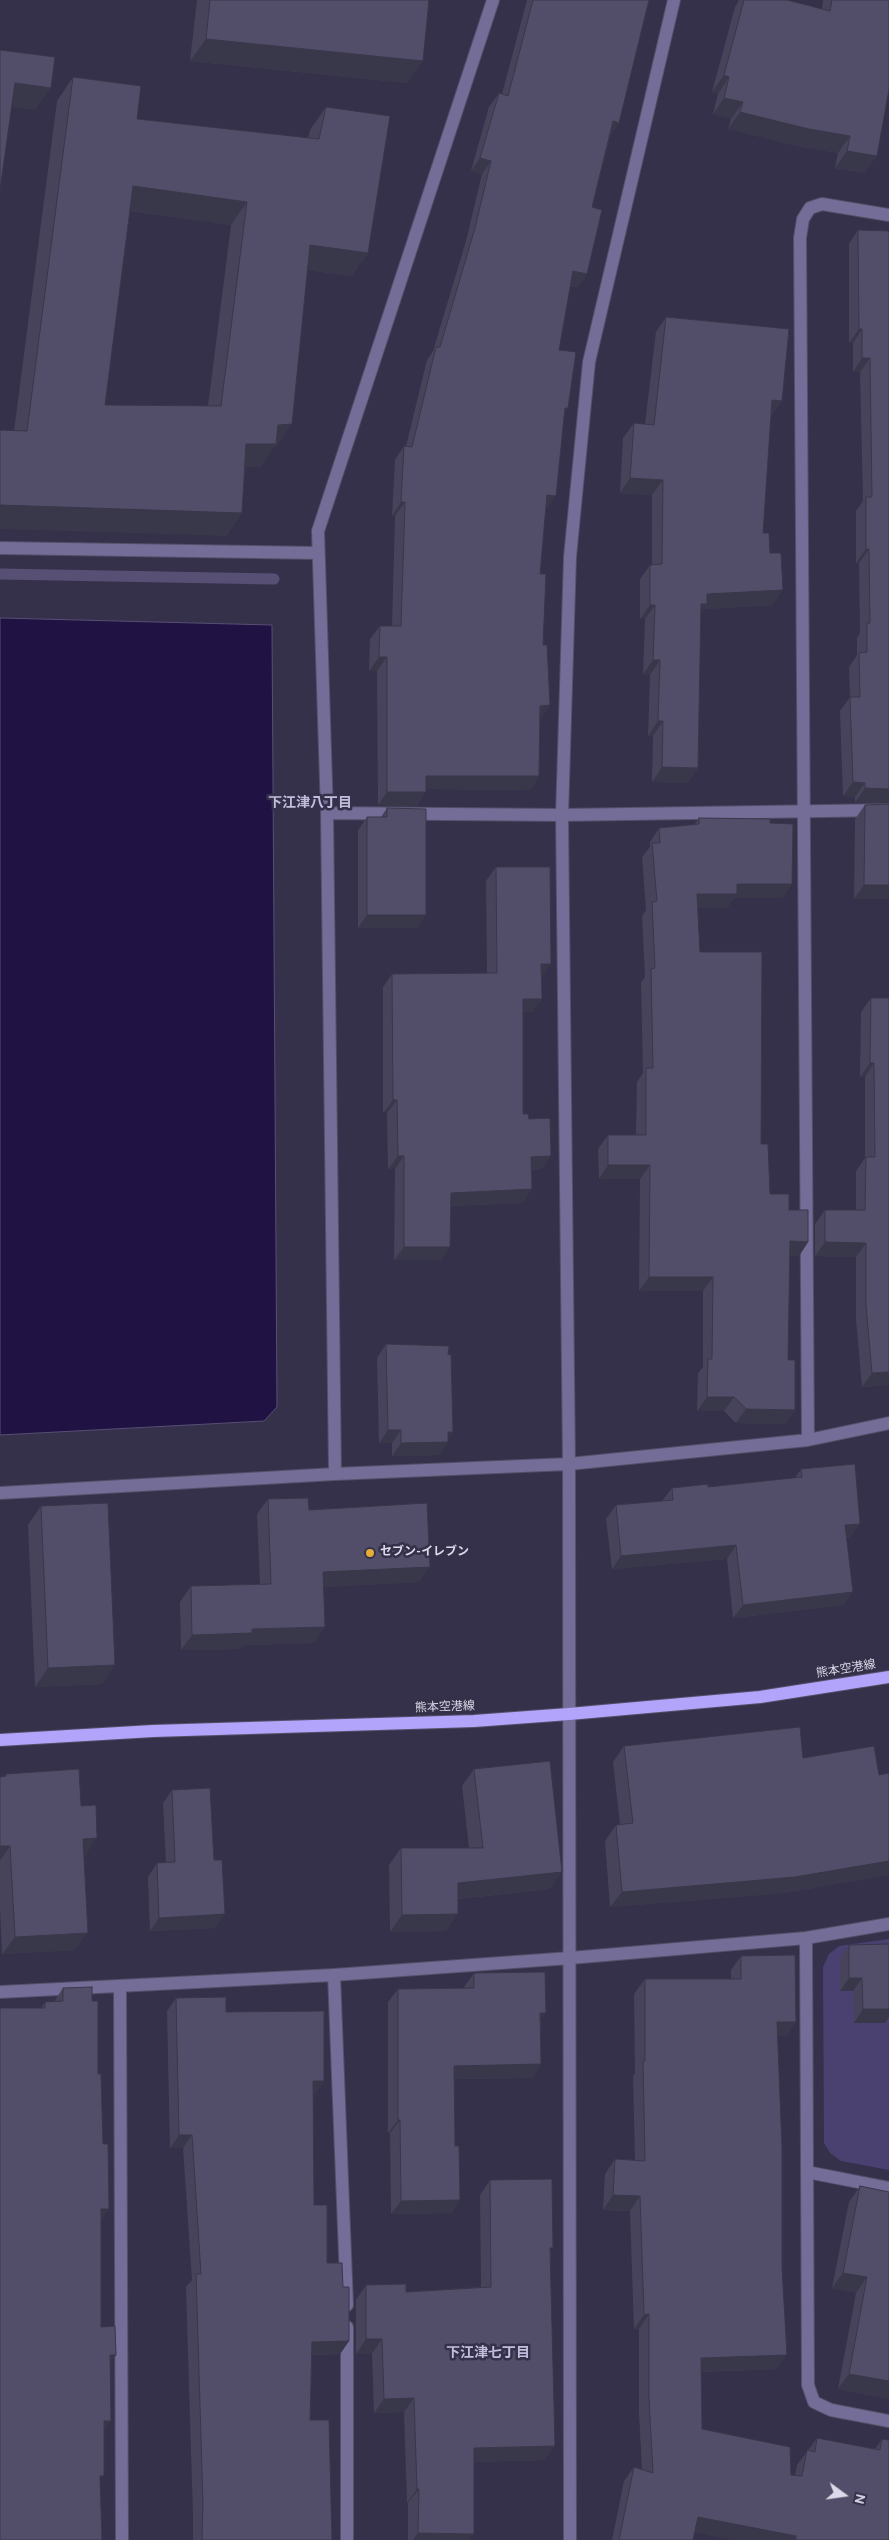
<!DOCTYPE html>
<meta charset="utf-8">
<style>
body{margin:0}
#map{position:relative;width:889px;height:2540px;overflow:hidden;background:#35314a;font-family:Overpass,sans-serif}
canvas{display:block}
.north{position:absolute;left:819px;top:2470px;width:50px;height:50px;-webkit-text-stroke:4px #35314a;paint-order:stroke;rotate:104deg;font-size:14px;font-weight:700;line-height:20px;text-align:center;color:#dcdaea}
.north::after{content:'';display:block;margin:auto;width:18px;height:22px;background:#dcdaea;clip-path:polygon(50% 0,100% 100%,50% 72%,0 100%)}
</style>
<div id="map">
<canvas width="889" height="2540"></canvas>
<div class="north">N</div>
</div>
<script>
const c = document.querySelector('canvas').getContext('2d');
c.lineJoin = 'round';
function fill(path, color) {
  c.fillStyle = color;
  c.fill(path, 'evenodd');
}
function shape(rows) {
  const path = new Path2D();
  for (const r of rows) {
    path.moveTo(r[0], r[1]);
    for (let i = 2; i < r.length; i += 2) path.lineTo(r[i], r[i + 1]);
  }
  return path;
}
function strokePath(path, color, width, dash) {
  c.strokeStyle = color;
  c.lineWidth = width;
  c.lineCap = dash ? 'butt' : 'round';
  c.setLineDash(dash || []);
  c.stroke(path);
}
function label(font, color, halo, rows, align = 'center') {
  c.font = font + ' Overpass,"Noto Sans JP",sans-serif';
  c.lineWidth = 5;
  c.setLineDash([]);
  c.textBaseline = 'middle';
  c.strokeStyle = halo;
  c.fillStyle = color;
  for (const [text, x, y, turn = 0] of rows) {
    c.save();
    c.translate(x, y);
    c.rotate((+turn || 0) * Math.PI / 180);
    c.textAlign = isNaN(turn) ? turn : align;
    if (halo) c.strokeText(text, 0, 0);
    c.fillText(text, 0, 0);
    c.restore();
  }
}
fill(shape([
 [889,1939,889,2170,841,2161,830,2153,824,2143,823,1967,829,1954,839,1946]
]), '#4a4171');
const water = shape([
 [0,618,272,625,277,1407,264,1421,0,1435,0,618]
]);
fill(water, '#201343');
strokePath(water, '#584f75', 1);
strokePath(shape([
 [0,574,274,579]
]), '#584f75', 11);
const minor = shape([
 [0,548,318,553],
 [327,813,562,815,889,810],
 [808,1440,800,238,803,219,810,208,822,204,889,215],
 [335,1474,327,813,318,531,493,0],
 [0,1493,335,1474,569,1464,808,1440,889,1423],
 [806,1938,808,2385,814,2402,831,2410,889,2421],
 [334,1975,347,2305],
 [120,1986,122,2540],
 [0,1992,334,1975,570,1958,806,1938,889,1924],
 [807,2172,889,2188],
 [347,2540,347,2327],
 [570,2540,569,1464,562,815,570,557,589,362,674,0]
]);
const major = shape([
 [0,1740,153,1731,474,1721,569,1714,760,1697,889,1677]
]);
strokePath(minor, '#534f67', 14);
strokePath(major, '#534f67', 14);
strokePath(minor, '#746d98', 12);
strokePath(major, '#b2a3fb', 12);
fill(shape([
 [197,0,429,0,407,83,190,61],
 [527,0,649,0,619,123,610,136,592,207,587,274,578,287,570,286,559,350,564,414,546,510,545,509,540,574,543,645,550,705,541,718,540,718,539,776,530,790,426,789,417,806,378,805,377,671,369,671,370,639,380,626,392,626,395,516,392,516,395,460,404,446,406,446,427,360,433,351,466,241,482,174,471,171,489,107,499,93,502,94],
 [739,0,787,0,822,9,823,0,889,0,865,173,835,168,838,153,797,146,728,129,731,119,713,114,718,94,712,92,735,7],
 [73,77,137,119,308,138,310,130,326,107,368,253,351,276,308,270,276,447,274,447,260,467,245,467,242,513,226,536,14,431,57,101],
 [130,211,231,225,208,406,105,405],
 [858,230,889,231,889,803,855,802,855,797,843,796,840,711,850,697,849,667,857,655,857,638,860,633,859,563,856,563,856,511,863,501,860,372,853,372,853,343,849,343,849,244],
 [666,317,782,401,772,415,771,415,763,533,770,553,773,605,704,609,700,613,698,768,688,783,652,782,653,736,648,736,650,675,643,674,645,619,640,619,640,579,650,565,652,565,652,495,620,493,623,438,634,423,645,424,656,332],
 [889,804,889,899,854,899,855,819,865,805],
 [387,808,417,928,358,928,358,830,367,817,381,817],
 [699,818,770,823,783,898,734,898,727,908,697,908,700,952,761,1144,770,1194,789,1210,808,1242,799,1256,789,1255,788,1360,795,1410,785,1424,736,1423,724,1411,697,1411,698,1373,703,1367,703,1291,639,1291,640,1179,599,1179,598,1149,608,1135,636,1135,637,1082,643,1073,641,982,645,977,642,916,646,910,642,857,650,847,650,842,659,828,694,825],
 [496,867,542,977,542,999,532,1012,523,1012,523,1114,529,1119,542,1169,531,1170,523,1203,451,1206,450,1247,441,1260,394,1260,395,1169,388,1169,387,1113,383,1113,383,987,392,974,487,973,486,881],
 [871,998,889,998,889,1385,862,1387,856,1319,856,1257,815,1256,815,1224,825,1210,856,1210,856,1171,865,1158,865,1077,860,1077,861,1012],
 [386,1344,448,1355,453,1432,448,1439,448,1442,439,1455,392,1456,392,1443,379,1443,377,1358],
 [801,1469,850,1537,847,1538,844,1605,733,1618,727,1559,612,1569,606,1519,616,1505,662,1501,672,1488,708,1487,795,1478],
 [268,1499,419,1582,324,1587,314,1643,244,1645,241,1649,181,1650,180,1602,191,1586,260,1584,257,1514],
 [41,1506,102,1684,35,1687,28,1525],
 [624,1746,803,1758,879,1775,889,1773,889,1875,784,1893,610,1907,605,1841,616,1825,620,1824,613,1762],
 [474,1769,550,1889,458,1899,446,1931,390,1932,389,1865,401,1848,469,1848,462,1786],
 [6,1774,81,1806,85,1856,84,1856,75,1950,2,1954,0,1908,0,1777,4,1776],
 [172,1790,214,1860,215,1928,150,1931,148,1877,157,1863,166,1863,163,1803],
 [849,1945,885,2023,854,2023,853,1991,840,1991,840,1958],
 [741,1956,796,2022,786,2036,777,2036,777,2369,701,2372,702,2429,791,2475,795,2475,797,2465,817,2438,875,2449,882,2439,889,2540,733,2540,695,2532,693,2540,612,2540,624,2481,634,2467,642,2469,639,2412,639,2329,634,2329,630,2211,603,2210,605,2174,615,2159,635,2160,633,2076,635,2073,634,1994,645,1979,731,1979,731,1970],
 [474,1973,541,2021,541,2064,532,2078,454,2079,455,2146,460,2200,451,2213,391,2214,390,2133,388,2133,388,2002,398,1989,464,1988,464,1987],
 [63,1988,92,2001,98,2074,101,2221,101,2327,116,2355,110,2363,100,2482,41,2008,45,2002,54,2002],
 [176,1998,226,2012,324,2081,315,2094,313,2094,314,2205,327,2263,343,2287,349,2341,340,2354,312,2355,310,2420,332,2540,193,2540,193,2516,186,2287,192,2280,183,2148,170,2148,167,2011],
 [490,2180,551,2252,545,2460,474,2462,469,2540,408,2540,408,2503,407,2503,404,2412,374,2413,372,2354,356,2354,356,2300,366,2285,406,2292,481,2287,480,2195],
 [860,2186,889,2399,838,2389,856,2293,832,2288,849,2202]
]), '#47435b');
fill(shape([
 [206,39,423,61,407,83,190,61],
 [724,75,729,77,718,94,712,92],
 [15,83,51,88,35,110,0,106],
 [724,98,743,102,731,119,713,114],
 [740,112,850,136,838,153,797,146,728,129],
 [613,121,619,123,610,136],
 [847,151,877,156,865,173,835,168],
 [480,158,491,161,482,174,471,171],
 [133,186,247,202,231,225,117,209],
 [310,245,368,253,351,276,294,268],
 [573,271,587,274,578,287,563,284],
 [859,329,862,329,853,343,849,343],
 [862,358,870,358,860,372,853,372],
 [772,400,782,401,772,415,761,414],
 [565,408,568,408,559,421],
 [292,424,276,447,274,447,260,467,230,467,246,444,278,425],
 [630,478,663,480,652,495,620,493],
 [547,495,556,496,546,510,537,509],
 [401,502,405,502,395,516,392,516],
 [0,505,242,513,226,536,0,529],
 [866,549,869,549,859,563,856,563],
 [783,590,773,605,704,609,697,619,690,619,707,594],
 [650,605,655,605,645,619,640,619],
 [379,657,387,657,377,671,369,671],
 [653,660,660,660,650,675,643,674],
 [550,705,541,718,531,719,540,706],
 [658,721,663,721,653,736,648,736],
 [662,767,698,768,688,783,652,782],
 [426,776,539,776,530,790,417,789],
 [853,782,865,783,855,797,843,796],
 [865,788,889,789,889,803,855,802],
 [387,792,426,792,417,806,378,805],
 [737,884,792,884,783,898,734,898,727,908,687,908,697,894],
 [864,885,889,885,889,899,854,899],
 [367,915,426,915,417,928,358,928],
 [541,964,551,964,542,977,531,978],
 [523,999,542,999,532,1012,513,1013],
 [870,1063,874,1063,865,1077,860,1077],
 [393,1100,397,1100,387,1113,383,1113],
 [398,1156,404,1156,395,1169,388,1169],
 [551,1156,542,1169,522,1170,531,1157],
 [608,1165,650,1165,640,1179,599,1179],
 [532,1189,523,1203,442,1206,451,1193],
 [790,1241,808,1242,799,1256,780,1255],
 [825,1242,866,1243,856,1257,815,1256],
 [404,1247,450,1247,441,1260,394,1260],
 [649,1277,713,1277,703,1291,639,1291],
 [889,1372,889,1385,862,1387,872,1373],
 [707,1397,734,1397,724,1411,697,1411],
 [746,1409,795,1410,785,1424,736,1423],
 [388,1430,401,1430,392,1443,379,1443],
 [448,1432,453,1432,446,1442,448,1442,439,1455,392,1456,401,1443],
 [860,1524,850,1537,836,1539,845,1525],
 [736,1545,727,1559,612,1569,621,1556],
 [430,1567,419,1582,312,1588,323,1572],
 [853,1592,844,1605,733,1618,743,1605],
 [325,1627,314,1643,244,1645,241,1649,181,1650,192,1635,252,1629],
 [115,1665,102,1684,35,1687,48,1668],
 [97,1838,85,1856,70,1857,83,1839],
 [0,1846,10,1846,0,1861],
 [889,1861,889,1875,784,1893,610,1907,622,1892],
 [562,1872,550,1889,446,1900,458,1883],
 [225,1914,215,1928,150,1931,159,1918],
 [458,1914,446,1931,390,1932,402,1915],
 [88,1933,75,1950,2,1954,15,1937],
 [849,1978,862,1978,853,1991,840,1991],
 [863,2009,889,2009,889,2017,885,2023,854,2023],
 [540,2013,546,2013,536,2026],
 [777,2022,796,2022,786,2036,767,2037],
 [541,2064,532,2078,444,2079,454,2066],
 [313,2081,324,2081,315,2094,304,2094],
 [398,2120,400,2120,390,2133,388,2133],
 [179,2135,192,2135,183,2148,170,2148],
 [613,2195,640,2196,630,2211,603,2210],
 [460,2200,451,2213,391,2214,401,2201],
 [101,2209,109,2209,100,2222],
 [843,2273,867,2277,856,2293,832,2288],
 [649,2314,639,2329,634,2329,644,2315],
 [366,2339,382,2339,372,2354,356,2354],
 [349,2341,340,2354,303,2355,312,2342],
 [110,2355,116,2355,107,2368],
 [787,2355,777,2369,691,2372,701,2358],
 [849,2374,889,2381,889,2399,838,2389],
 [414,2398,404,2412,374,2413,384,2399],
 [104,2421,111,2421,101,2435],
 [555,2446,545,2460,464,2462,474,2448],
 [417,2489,419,2489,408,2503,407,2503],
 [698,2517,796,2536,794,2540,733,2540,688,2531],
 [418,2533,474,2534,469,2540,413,2540]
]), '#39374a');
const building = shape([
 [210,0,429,0,423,61,206,39,210,0],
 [533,0,649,0,619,123,613,121,592,207,602,210,587,274,573,271,559,350,576,352,568,408,565,408,556,496,547,495,540,574,546,574,543,645,547,645,550,705,540,706,539,776,426,776,426,792,387,792,387,657,379,657,380,626,401,626,405,502,401,502,404,446,412,447,436,347,440,347,475,228,491,161,480,158,499,93,508,96,533,0],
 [744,0,787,0,830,11,832,0,889,0,889,90,877,156,847,151,850,136,809,129,740,112,743,102,724,98,729,77,724,75,744,0],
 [0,50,55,57,51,88,15,83,0,190,0,50],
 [73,77,141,86,137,119,319,139,326,107,390,116,368,253,310,245,292,424,278,425,276,444,246,444,242,513,0,505,0,430,27,431,73,77],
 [133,186,247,202,221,406,105,405,133,186],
 [858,230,889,231,889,789,865,788,865,783,853,782,850,697,860,697,859,653,867,652,867,623,870,623,869,549,866,549,866,497,872,497,870,358,862,358,862,329,859,329,858,230],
 [666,317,789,329,782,401,772,400,763,533,769,533,770,553,781,553,783,590,707,594,707,604,701,604,698,768,662,767,663,721,658,721,660,660,653,660,655,605,650,605,650,565,662,564,663,480,630,478,634,423,654,425,666,317],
 [889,804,889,885,864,885,865,805,889,804],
 [387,808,426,809,426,915,367,915,367,817,387,817,387,808],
 [699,818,770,819,770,823,793,824,792,884,737,884,737,894,697,894,700,952,762,952,761,1144,768,1144,770,1194,789,1194,789,1210,808,1210,808,1242,790,1241,788,1360,795,1360,795,1410,746,1409,734,1397,707,1397,708,1359,712,1359,713,1277,649,1277,650,1165,608,1165,608,1135,646,1135,646,1068,653,1068,651,969,655,968,652,902,657,901,652,843,660,843,659,828,699,824,699,818],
 [496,867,550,867,551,964,541,964,542,999,523,999,523,1114,528,1114,529,1119,550,1118,551,1156,531,1157,532,1189,451,1193,450,1247,404,1247,404,1156,398,1156,397,1100,393,1100,392,974,497,973,496,867],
 [871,998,889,998,889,1372,872,1373,866,1305,866,1243,825,1242,825,1210,865,1210,866,1157,875,1157,874,1063,870,1063,871,998],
 [386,1344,449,1346,448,1355,451,1354,453,1432,448,1432,448,1442,401,1443,401,1430,388,1430,386,1344],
 [855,1464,860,1524,845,1525,853,1592,743,1605,736,1545,621,1556,616,1505,673,1500,672,1488,708,1484,708,1487,802,1477,801,1469,855,1464],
 [308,1498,309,1510,427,1503,430,1567,323,1572,325,1627,252,1629,252,1633,192,1635,191,1586,271,1584,268,1499,308,1498],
 [108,1503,115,1665,48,1668,41,1506,108,1503],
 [800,1727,803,1758,874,1746,879,1775,889,1773,889,1861,795,1877,622,1892,616,1825,633,1823,624,1746,800,1727],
 [550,1761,562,1872,458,1883,458,1914,402,1915,401,1848,483,1848,474,1769,550,1761],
 [79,1769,81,1806,96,1805,97,1838,83,1839,88,1933,15,1937,10,1846,0,1846,0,1777,6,1776,6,1774,79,1769],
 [210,1788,214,1860,222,1860,225,1914,159,1918,157,1863,175,1862,172,1790,210,1788],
 [889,1944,889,2009,863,2009,862,1978,849,1978,849,1945,889,1944],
 [795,1955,796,2022,777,2022,782,2147,782,2268,787,2355,701,2358,702,2429,790,2447,791,2475,802,2476,807,2450,815,2452,817,2438,880,2450,882,2439,889,2440,889,2540,796,2540,796,2536,698,2517,693,2540,619,2540,634,2467,653,2473,649,2398,649,2314,644,2315,640,2196,613,2195,615,2159,645,2161,643,2061,645,2061,645,1979,741,1979,741,1956,795,1955],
 [545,1972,546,2013,540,2013,541,2064,454,2066,455,2146,459,2146,460,2200,401,2201,400,2120,398,2120,398,1989,474,1988,474,1973,545,1972],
 [92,1987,92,2001,98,2001,98,2074,101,2074,103,2144,108,2144,109,2209,101,2209,101,2327,115,2326,116,2355,110,2355,111,2421,104,2421,104,2476,100,2476,102,2540,0,2540,0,2008,45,2008,45,2002,63,2001,63,1988,92,1987],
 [226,1997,226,2012,324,2011,324,2081,313,2081,314,2205,327,2205,327,2263,342,2263,343,2287,349,2287,349,2341,312,2342,310,2420,329,2420,332,2540,202,2540,203,2503,196,2274,201,2274,192,2135,179,2135,176,1998,226,1997],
 [552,2179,553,2248,550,2248,555,2446,474,2448,474,2534,418,2533,419,2489,417,2489,414,2398,384,2399,382,2339,366,2339,366,2285,406,2284,406,2292,491,2287,490,2180,552,2179],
 [860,2186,889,2192,889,2381,849,2374,867,2277,843,2273,860,2186]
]);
fill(building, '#524e6a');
strokePath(building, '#39374a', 1);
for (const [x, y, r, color] of [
 [370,1553,5,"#e6ac36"]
]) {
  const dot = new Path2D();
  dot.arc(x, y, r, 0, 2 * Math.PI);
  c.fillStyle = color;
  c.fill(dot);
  strokePath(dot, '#35314a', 2);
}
label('bold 12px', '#dcdaea', '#35314a', [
 ["セブン-イレブン",380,1553]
], 'left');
label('12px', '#dcdaea', '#35314a', [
 ["熊本空港線",846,1670,-9],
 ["熊本空港線",445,1708,-2]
]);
label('bold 14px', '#c1bddd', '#35314a', [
 ["下江津八丁目",310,804],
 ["下江津七丁目",488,2354]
]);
</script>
